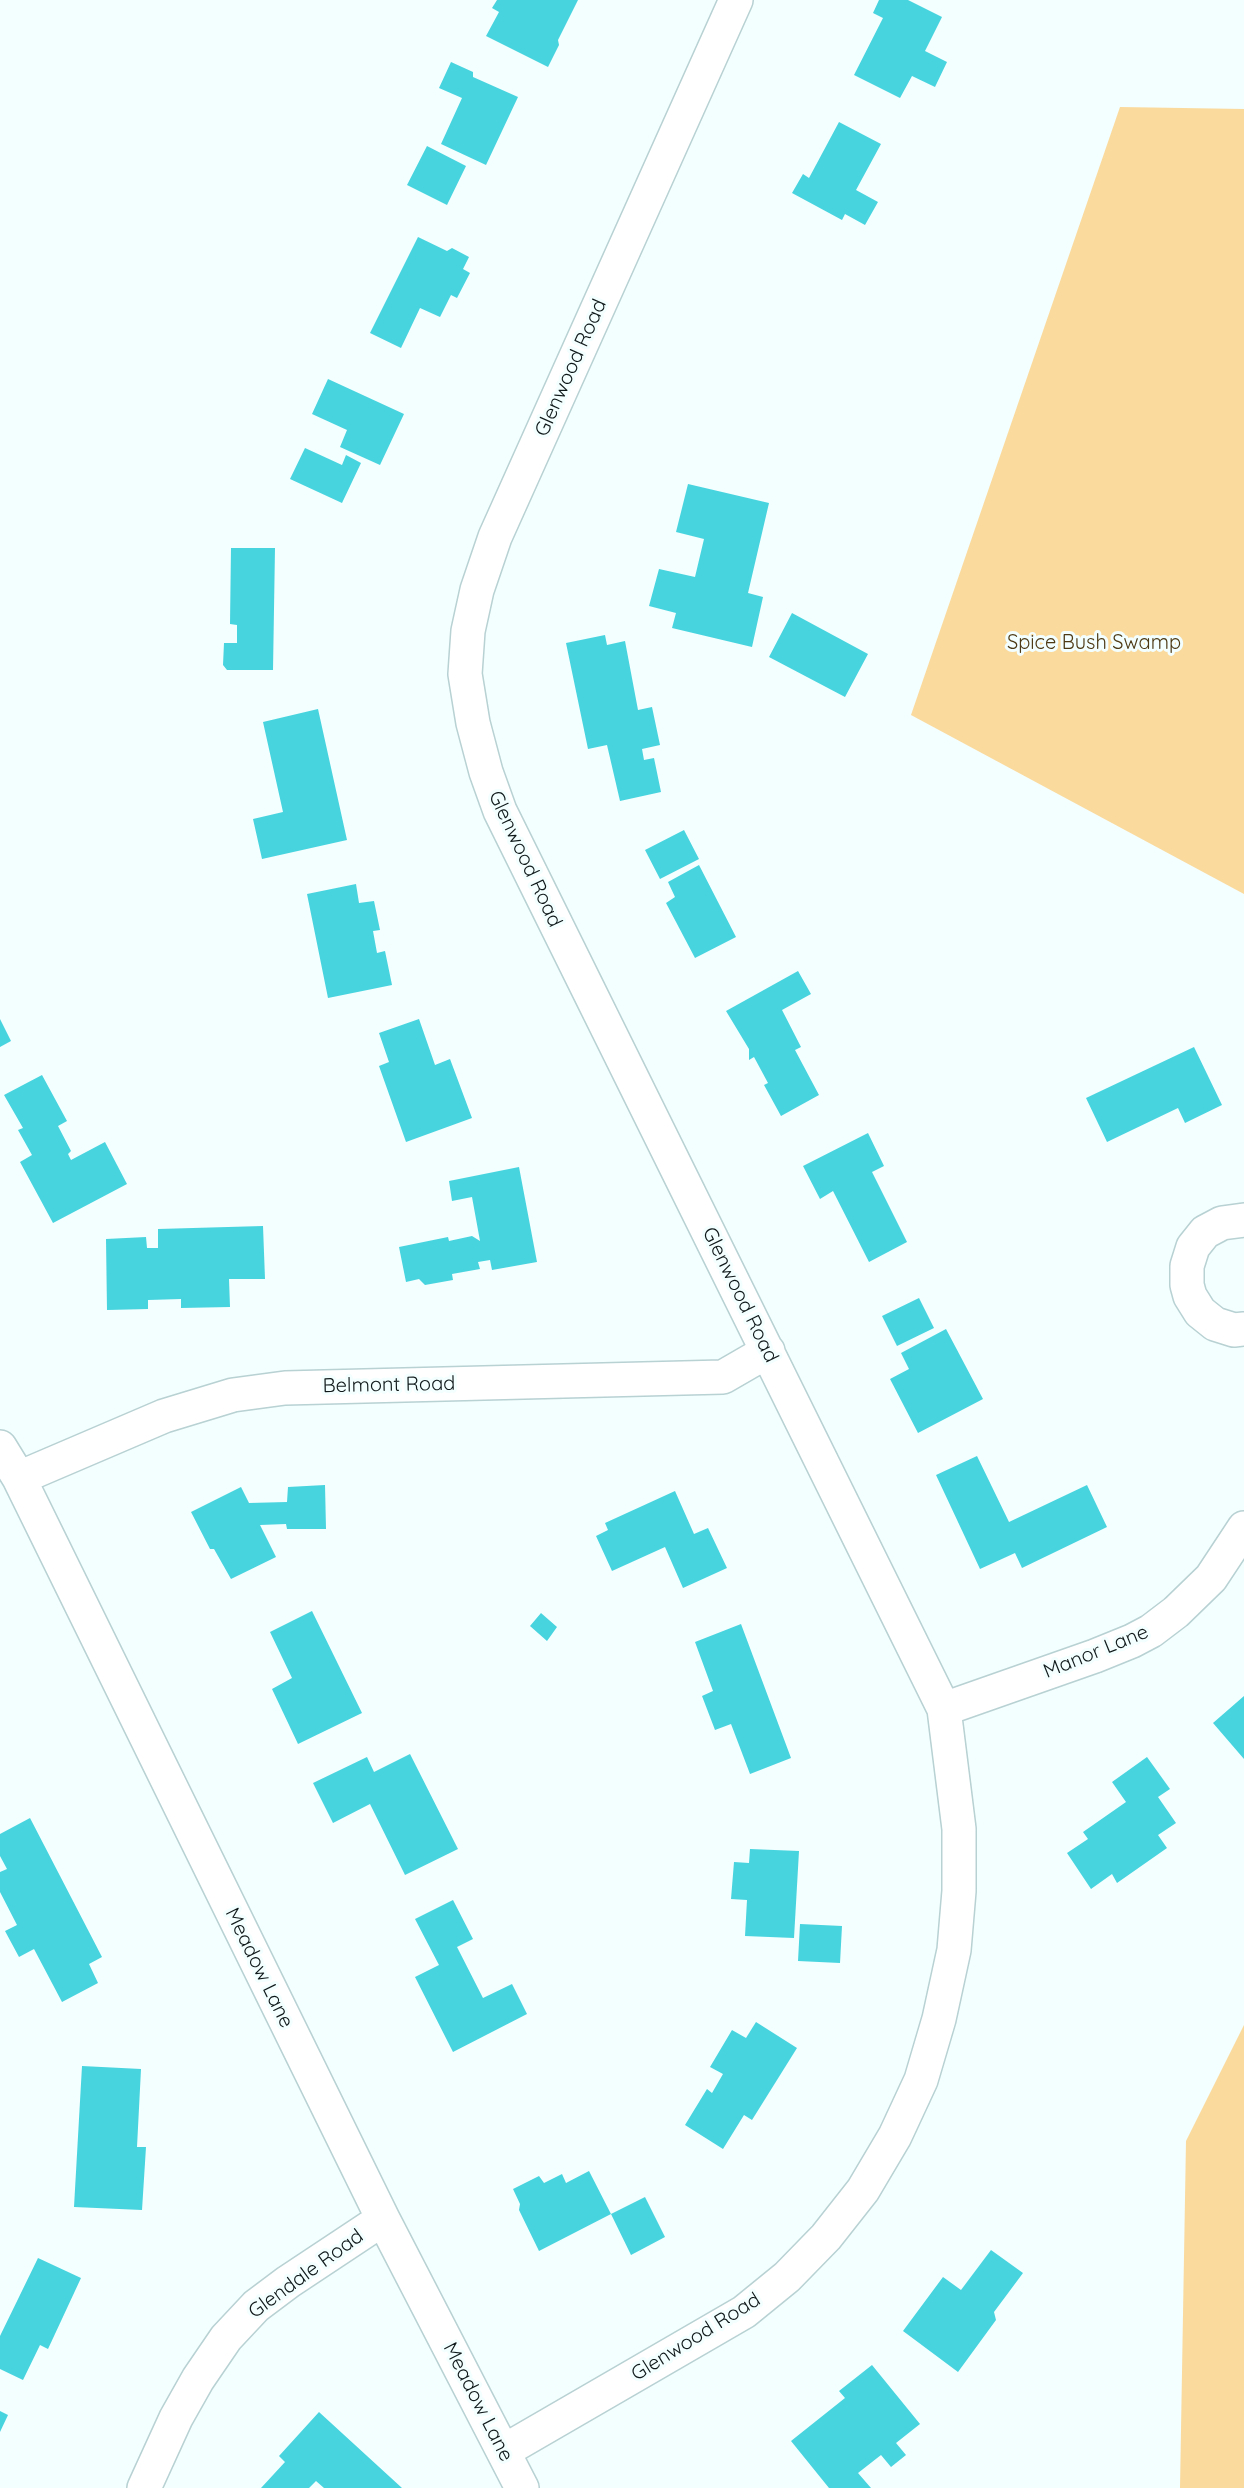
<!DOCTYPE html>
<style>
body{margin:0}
canvas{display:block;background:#f3fefe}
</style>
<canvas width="1244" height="2488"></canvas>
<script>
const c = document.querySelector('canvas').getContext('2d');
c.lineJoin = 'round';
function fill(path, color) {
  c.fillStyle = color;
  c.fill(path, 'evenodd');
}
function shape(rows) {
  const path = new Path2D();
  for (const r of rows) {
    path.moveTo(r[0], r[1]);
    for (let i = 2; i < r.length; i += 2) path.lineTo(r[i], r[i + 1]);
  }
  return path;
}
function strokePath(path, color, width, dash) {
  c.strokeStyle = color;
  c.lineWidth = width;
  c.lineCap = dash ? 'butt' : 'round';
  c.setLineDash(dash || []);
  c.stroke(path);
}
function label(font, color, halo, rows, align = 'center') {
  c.font = font + ' Quicksand,sans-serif';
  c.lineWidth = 6;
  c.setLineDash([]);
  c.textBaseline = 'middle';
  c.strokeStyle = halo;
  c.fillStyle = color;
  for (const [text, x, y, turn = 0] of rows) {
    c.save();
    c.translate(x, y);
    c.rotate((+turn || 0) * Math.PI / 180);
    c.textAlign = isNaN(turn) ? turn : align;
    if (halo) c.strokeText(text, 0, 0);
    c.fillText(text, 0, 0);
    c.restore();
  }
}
fill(shape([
 [1120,107,1244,109,1244,894,911,715],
 [1244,2025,1244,2488,1180,2488,1186,2141]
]), '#fbda9d');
fill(shape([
 [497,0,578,0,558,40,559,45,548,67,486,36,499,12,492,8],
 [879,0,908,0,942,17,925,51,947,62,935,87,912,76,900,98,854,75,883,18,873,13],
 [451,62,473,72,473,77,518,97,486,165,441,144,462,98,439,88],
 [839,122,881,144,856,190,878,202,865,225,845,214,842,220,792,193,803,174,809,178],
 [427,146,466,166,447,205,407,185],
 [418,237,447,251,452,248,469,257,463,269,470,273,457,298,451,295,440,317,420,308,401,348,370,333],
 [328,379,404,414,380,465,340,447,347,430,312,414],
 [305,448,342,465,346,455,361,463,342,503,290,479],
 [688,484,769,503,748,593,763,597,752,647,672,628,676,613,649,606,659,569,695,577,704,539,676,532],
 [231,548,275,548,273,670,227,670,223,665,224,643,237,643,237,625,230,624],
 [792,613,868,654,845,697,769,657],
 [605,635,607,645,625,641,638,710,652,707,660,745,642,749,644,760,654,758,661,792,620,801,607,745,588,749,566,643],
 [318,709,347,840,262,859,253,819,283,812,263,722],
 [684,830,699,859,660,879,645,850],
 [699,865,736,937,695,958,666,903,675,897,668,882],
 [356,884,359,903,374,901,380,930,373,931,377,953,385,951,392,985,328,998,307,894],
 [798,971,811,994,782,1010,801,1047,795,1050,819,1095,781,1116,764,1085,768,1083,754,1057,749,1060,749,1049,726,1011],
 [0,1019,11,1041,0,1047],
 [419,1019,435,1065,450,1059,472,1118,406,1142,379,1066,389,1062,379,1033],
 [1194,1047,1222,1105,1185,1123,1178,1108,1107,1142,1086,1098],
 [42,1075,67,1121,58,1126,71,1151,68,1154,71,1160,105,1142,127,1184,53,1223,20,1162,32,1155,18,1130,23,1128,4,1095],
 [868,1133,884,1166,872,1172,907,1242,869,1262,833,1191,820,1199,803,1166],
 [519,1167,537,1262,492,1270,490,1260,478,1262,480,1269,452,1274,453,1280,425,1285,419,1279,406,1282,399,1247,448,1237,449,1241,472,1236,480,1241,472,1197,452,1201,449,1181],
 [263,1226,265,1279,229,1279,230,1307,181,1308,181,1299,148,1300,148,1309,107,1310,106,1239,146,1237,147,1248,158,1248,158,1229],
 [919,1298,934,1328,897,1346,882,1316],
 [946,1329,983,1399,918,1433,890,1379,909,1369,901,1353],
 [977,1456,1009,1522,1087,1485,1107,1527,1022,1568,1015,1553,980,1569,936,1475],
 [325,1485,326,1529,287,1529,286,1524,260,1525,276,1557,231,1579,214,1549,210,1549,191,1512,241,1487,249,1503,287,1502,288,1487],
 [675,1491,694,1534,708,1528,727,1568,683,1588,665,1547,612,1571,596,1536,608,1530,605,1523],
 [312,1611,362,1713,298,1744,272,1689,292,1678,270,1632],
 [541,1613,557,1627,547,1641,530,1626],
 [741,1624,791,1758,750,1774,731,1724,715,1730,702,1696,713,1691,695,1642],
 [1244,1696,1244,1759,1213,1723],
 [410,1754,458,1849,405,1875,370,1804,333,1823,313,1783,367,1757,374,1772],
 [1147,1757,1170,1789,1158,1797,1176,1823,1158,1835,1167,1848,1117,1883,1112,1874,1091,1889,1067,1853,1088,1839,1083,1832,1126,1802,1112,1782],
 [30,1818,102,1957,89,1964,98,1983,62,2002,34,1949,19,1957,5,1931,17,1925,0,1892,0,1872,7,1869,0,1856,0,1834],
 [750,1849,799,1851,794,1938,745,1936,747,1900,731,1899,734,1862,749,1863],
 [453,1900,473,1939,457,1947,483,1998,512,1984,527,2014,453,2052,415,1977,439,1965,415,1919],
 [800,1924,842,1926,840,1963,798,1961],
 [756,2022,797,2048,752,2120,744,2115,723,2149,685,2125,707,2089,712,2093,723,2074,710,2067,732,2030,746,2038],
 [82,2066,141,2069,137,2147,146,2147,142,2210,74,2207],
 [589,2171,611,2214,539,2251,519,2210,520,2204,513,2189,539,2176,544,2183,562,2174,566,2183],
 [645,2197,665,2237,631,2255,611,2214],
 [991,2250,1023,2273,994,2312,996,2320,958,2372,903,2331,943,2277,961,2290],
 [38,2258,81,2278,48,2349,40,2345,23,2380,0,2369,0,2336],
 [872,2365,920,2424,896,2443,906,2455,891,2467,881,2455,858,2473,871,2488,829,2488,791,2441,845,2398,839,2391],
 [0,2411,8,2415,0,2432],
 [319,2412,402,2488,324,2488,316,2481,309,2488,261,2488,285,2462,279,2456]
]), '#47d4df');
const street = shape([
 [1244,1220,1222,1223,1205,1232,1193,1247,1187,1266,1187,1285,1190,1296,1200,1312,1215,1324,1234,1330,1244,1329],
 [0,1447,19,1478,383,2219,522,2488],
 [19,1478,164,1416,233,1395,285,1388,723,1377,768,1351],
 [944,1709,1095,1656,1132,1641,1151,1631,1176,1612,1211,1578,1244,1528],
 [504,2451,744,2312,787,2277,826,2237,863,2190,895,2136,921,2080,939,2019,954,1950,959,1891,959,1829,944,1709,500,811,486,772,473,723,465,674,468,631,477,590,495,537,736,0],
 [144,2488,176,2418,198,2379,226,2338,256,2306,288,2282,383,2219]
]);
strokePath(street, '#b8d1d3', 36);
strokePath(street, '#fff', 33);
label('20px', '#0f1819', '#f3fefe', [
 ["Glenwood Road",571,368,-66],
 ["Glenwood Road",525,859,65],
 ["Glenwood Road",740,1295,64],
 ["Belmont Road",389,1385,-1],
 ["Manor Lane",1096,1652,-22],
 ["Meadow Lane",259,1968,64],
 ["Glendale Road",306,2274,-36],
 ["Glenwood Road",696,2337,-32],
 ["Meadow Lane",478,2402,63]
]);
label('20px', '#4d3a15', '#f3fefe', [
 ["Spice Bush Swamp",1094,643]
]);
</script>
